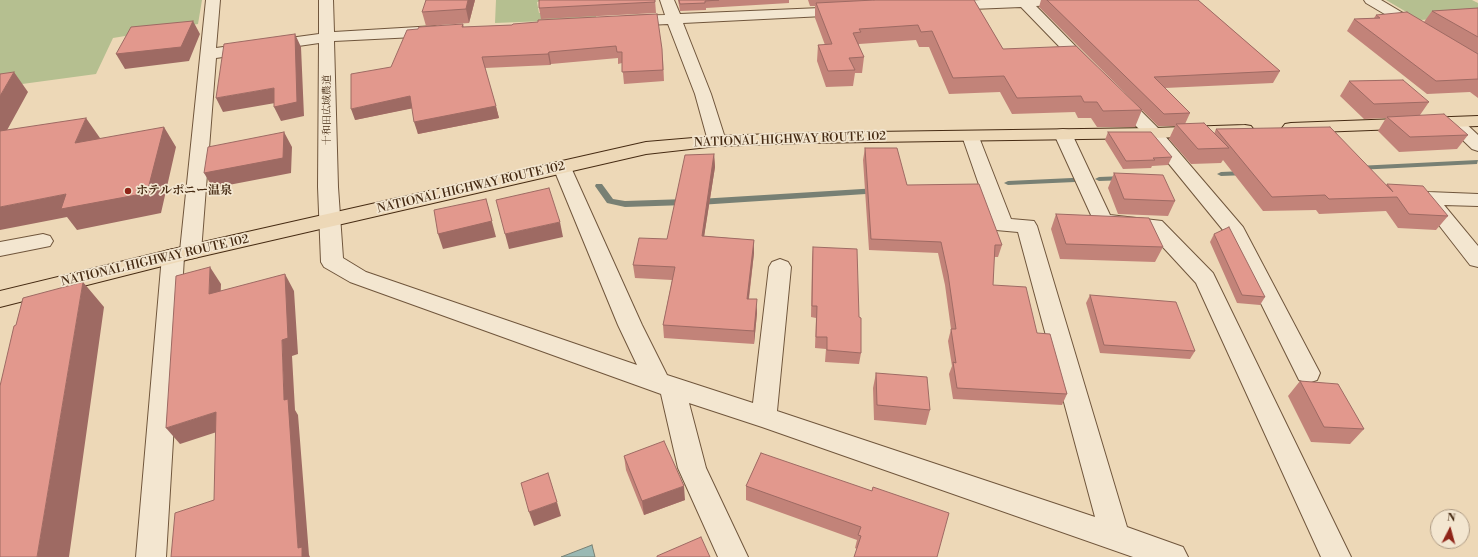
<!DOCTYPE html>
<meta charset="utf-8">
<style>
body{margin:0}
#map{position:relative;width:1478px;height:557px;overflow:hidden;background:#edd8b7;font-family:"Libre Bodoni",serif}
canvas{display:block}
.north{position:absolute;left:1430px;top:509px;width:40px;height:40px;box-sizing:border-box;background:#f3e6d0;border:1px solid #ae9b84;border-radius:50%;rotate:6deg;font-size:11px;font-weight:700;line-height:16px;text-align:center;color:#462b13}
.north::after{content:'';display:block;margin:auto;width:14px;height:18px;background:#8f2418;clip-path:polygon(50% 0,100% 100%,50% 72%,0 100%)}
</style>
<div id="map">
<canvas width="1478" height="557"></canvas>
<div class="north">N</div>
</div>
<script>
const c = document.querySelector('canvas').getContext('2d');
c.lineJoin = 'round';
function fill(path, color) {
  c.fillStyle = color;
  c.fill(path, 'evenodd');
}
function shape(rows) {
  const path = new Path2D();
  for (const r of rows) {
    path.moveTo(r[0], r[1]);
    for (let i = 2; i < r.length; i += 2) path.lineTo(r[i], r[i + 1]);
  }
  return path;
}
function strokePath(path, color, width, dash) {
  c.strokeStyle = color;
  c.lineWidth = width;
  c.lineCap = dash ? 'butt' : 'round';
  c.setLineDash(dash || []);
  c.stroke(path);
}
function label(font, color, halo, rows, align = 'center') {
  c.font = font + ' "Libre Bodoni","Noto Serif JP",serif';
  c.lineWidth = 3.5;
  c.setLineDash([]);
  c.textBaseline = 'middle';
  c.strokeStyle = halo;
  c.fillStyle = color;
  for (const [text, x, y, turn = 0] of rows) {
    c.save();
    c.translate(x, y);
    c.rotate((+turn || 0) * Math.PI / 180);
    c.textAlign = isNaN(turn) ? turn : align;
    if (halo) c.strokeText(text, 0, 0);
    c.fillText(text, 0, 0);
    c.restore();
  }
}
fill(shape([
 [0,0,202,0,198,24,113,38,96,74,0,87],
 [496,0,548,0,537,2,539,13,596,8,596,19,495,23],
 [1386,0,1472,0,1478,3,1478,22,1470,17,1420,20]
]), '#b5bf90');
const water = shape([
 [592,545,595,557,561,557,592,545]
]);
fill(water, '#9ab9b4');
strokePath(water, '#788074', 1);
fill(shape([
 [1478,160,1477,164,1357,170,1353,168,1357,166,1478,160],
 [1244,171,1248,173,1247,175,1221,176,1217,174,1221,172,1244,171],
 [1124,176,1127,176,1128,178,1127,180,1099,181,1095,179,1099,177,1124,176],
 [1072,178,1075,178,1076,180,1075,182,1008,185,1004,183,1008,181,1072,178],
 [596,184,602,184,613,199,625,201,686,199,690,202,686,205,625,207,607,203,595,186,596,184],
 [878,188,882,191,881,193,699,205,695,202,699,199,878,188]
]), '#788074');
const minor = shape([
 [206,0,220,0,216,48,319,34,319,0,333,0,334,32,435,26,440,28,443,31,440,34,435,36,334,41,338,187,343,258,366,272,637,365,618,325,553,167,555,163,562,161,569,163,642,325,667,375,753,403,769,267,772,262,780,259,788,262,791,267,777,411,1095,517,1018,232,996,230,993,225,962,136,965,132,971,131,977,132,1011,219,1034,221,1037,226,1127,527,1183,547,1188,557,1133,557,762,427,689,403,706,468,748,557,718,557,678,468,661,394,350,282,324,267,321,262,318,187,319,43,216,58,201,252,198,257,190,259,184,257,166,557,136,557,162,256,165,251,173,249,180,251,206,0],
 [660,0,674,0,680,14,844,7,849,8,851,11,849,14,844,15,683,23,711,94,726,141,723,145,717,146,711,145,708,141,695,94,668,24,627,26,622,24,619,21,622,18,627,16,665,15,660,0],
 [981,0,1079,0,1077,3,1072,4,1036,6,1096,67,1094,70,1088,72,1082,70,1021,7,947,10,942,9,940,6,942,3,947,2,981,0],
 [1364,0,1381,0,1425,26,1428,29,1425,32,1420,34,1415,32,1366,3,1364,0],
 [1118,93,1124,94,1159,129,1243,227,1320,373,1317,380,1308,383,1299,380,1227,235,1147,137,1112,102,1109,98,1112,94,1118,93],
 [1454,117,1460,118,1478,135,1478,151,1472,149,1448,126,1445,122,1448,118,1454,117],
 [1063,129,1069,130,1072,134,1110,215,1162,221,1213,273,1351,557,1321,557,1196,283,1149,232,1096,226,1054,134,1057,130,1063,129],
 [1428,192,1478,194,1478,206,1444,205,1478,246,1478,267,1470,265,1421,202,1418,198,1421,194,1428,192],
 [43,234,50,236,53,241,50,246,0,256,0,242,43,234]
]);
const highway = shape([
 [1478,116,1478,126,1291,133,1285,132,1282,128,1285,124,1291,123,1478,116],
 [1245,125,1251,126,1254,130,1251,134,1245,135,1153,138,802,143,717,146,646,154,190,259,0,307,0,291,190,245,646,142,717,136,802,133,1153,128,1245,125]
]);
strokePath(minor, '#70563c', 2);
strokePath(highway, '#462b13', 2);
fill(minor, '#f3e6d0');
fill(highway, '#edd8b7');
fill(shape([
 [475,0,469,23,426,26,422,12],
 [655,0,656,13,541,19,539,8],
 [678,0,789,0,789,3,706,8,706,10,680,11],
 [808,0,974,0,1003,49,1142,110,1135,127,1097,127,1091,118,1078,118,1075,112,1012,114,1000,92,949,94,929,47,919,47,916,40,859,44,859,47,864,57,862,73,855,73,853,86,826,87,817,61,818,45,825,45,815,18,815,6,810,6],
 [1041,0,1198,0,1280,71,1273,83,1165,88,1190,113,1185,124,1214,134,1216,129,1386,185,1387,184,1448,216,1436,230,1398,228,1386,211,1319,214,1316,210,1263,211,1223,160,1221,163,1191,164,1169,139,1175,126,1158,126,1039,7],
 [1478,8,1478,98,1470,92,1427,94,1347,31,1354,19,1374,18,1376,15,1424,22,1432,11],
 [538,22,663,60,664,81,624,84,622,63,618,64,618,58,551,64,550,65,485,68,499,118,418,134,412,108,355,120,418,29,463,24,464,27,512,25],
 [1349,81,1429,102,1420,115,1468,135,1457,149,1399,152,1378,131,1386,118,1364,119,1340,96],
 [1108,132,1172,157,1168,165,1152,166,1151,168,1123,169,1105,140],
 [865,148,907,185,1002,245,998,257,994,257,993,285,1037,333,1067,394,1062,405,953,399,949,374,952,366,948,341,951,329,945,285,938,253,869,250,863,160],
 [714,154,715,167,704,236,754,240,754,253,749,299,757,313,754,344,664,338,663,325,672,280,635,278,633,265,667,239],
 [1114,173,1175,201,1168,216,1118,214,1108,188],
 [1056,214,1163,247,1155,262,1060,259,1051,229],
 [1214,234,1265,297,1260,305,1237,303,1210,242],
 [813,247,859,317,861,353,859,364,825,362,826,349,815,348,816,318,811,317,812,258],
 [1090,295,1195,351,1190,359,1100,353,1086,303],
 [876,373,930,410,926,425,874,420,873,388],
 [1300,381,1364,429,1350,444,1311,442,1288,396],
 [761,453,937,557,857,549,855,548,857,540,746,500,746,486],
 [624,456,685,500,644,515,626,470]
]), '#c28379');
fill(shape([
 [468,0,475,0,469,23,466,9],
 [193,21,200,34,189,61,125,69,116,54],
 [295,34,301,47,304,116,281,121,274,107],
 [549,52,551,64,550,65,548,54],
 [14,72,28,92,0,143,0,96],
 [274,88,281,102,223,112,216,98],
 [410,96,414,108,355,120,351,109],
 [496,106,499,118,418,134,414,122],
 [86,118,100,138,90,163,75,143],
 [164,127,176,147,161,213,77,230,67,217,0,230,0,207,66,194],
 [284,132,292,147,291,173,213,188,204,173],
 [714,154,715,167,702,250,702,236],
 [486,199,496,237,443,249,438,234],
 [560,222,563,237,509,249,505,234],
 [754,240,754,253,747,312,747,299],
 [210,267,221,284,220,311,209,294],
 [285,274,294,291,298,354,292,356,295,410,298,415,309,555,310,557,302,557,298,548,284,400,282,340],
 [83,282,104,307,69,557,37,557],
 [757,299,757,313,754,344,754,331],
 [216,412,229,428,180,444,166,428],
 [684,486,685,500,644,515,642,501],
 [557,502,561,516,534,526,529,512]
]), '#9e6a63');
const building = shape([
 [426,0,468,0,466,9,422,12,426,0],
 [539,0,655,0,655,2,539,8,539,0],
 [679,0,719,0,705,1,705,3,680,4,679,0],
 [874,0,974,0,1003,49,1076,46,1142,110,1103,111,1097,102,1084,102,1081,96,1017,98,1004,76,953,78,932,31,921,32,918,25,859,29,861,32,853,33,864,57,849,58,855,70,828,71,818,45,832,44,816,3,874,0],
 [1047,0,1198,0,1280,71,1154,77,1190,113,1164,114,1047,0],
 [1478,8,1478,37,1432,11,1478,8],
 [1407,12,1478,54,1478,79,1436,81,1354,19,1380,18,1376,15,1407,12],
 [657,14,662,49,663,70,622,72,622,52,617,52,616,46,549,52,548,54,482,57,496,106,414,122,410,96,351,109,351,74,391,67,407,30,418,29,419,27,463,24,462,27,512,25,513,24,538,22,538,20,657,14],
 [193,21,181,47,116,54,131,27,193,21],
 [295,34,297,102,274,107,274,88,216,98,224,44,295,34],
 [14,72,0,96,0,74,14,72],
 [1403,80,1429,102,1374,104,1349,81,1403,80],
 [1444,114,1468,135,1410,137,1387,117,1444,114],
 [86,118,75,143,164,127,147,193,61,209,66,194,0,207,0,131,86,118],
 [1204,123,1229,148,1198,149,1176,124,1204,123],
 [1330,127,1393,192,1387,184,1423,186,1448,216,1409,214,1397,197,1329,199,1325,195,1272,197,1216,129,1330,127],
 [284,132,283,158,204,173,208,147,284,132],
 [1108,132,1151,132,1172,157,1153,158,1155,160,1126,161,1108,132],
 [865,148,897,148,907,185,979,184,1002,245,995,245,993,285,1026,287,1037,333,1050,334,1067,394,957,388,953,362,956,363,951,329,956,329,948,274,941,242,871,239,865,148],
 [714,154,702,236,754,240,747,299,757,299,754,331,663,325,675,267,633,265,639,238,667,239,685,155,714,154],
 [1114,173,1163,175,1175,201,1124,199,1114,173],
 [549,188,560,222,505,234,496,200,549,188],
 [486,199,492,221,438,234,434,210,486,199],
 [1056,214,1149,218,1163,247,1066,244,1056,214],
 [1229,227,1265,297,1242,295,1214,234,1229,227],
 [813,247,857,249,859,317,861,318,861,353,827,350,827,337,816,337,817,306,812,306,813,247],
 [210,267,209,294,285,274,288,338,282,340,284,400,288,399,298,548,302,547,302,557,171,557,175,513,214,500,216,412,166,428,176,276,210,267],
 [83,282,37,557,0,557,0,386,14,326,16,325,23,298,83,282],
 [1090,295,1176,302,1195,351,1104,345,1090,295],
 [876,373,927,377,930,410,877,405,876,373],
 [1300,381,1338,384,1364,429,1324,427,1300,381],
 [664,441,684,486,642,501,624,456,664,441],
 [761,453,872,491,873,487,949,513,937,557,854,557,861,536,858,535,861,527,746,486,761,453],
 [548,473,557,502,529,512,521,483,548,473],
 [701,537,710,557,657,557,657,556,701,537]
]);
fill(building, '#e2988d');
strokePath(building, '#9e6a63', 1);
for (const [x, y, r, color] of [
 [128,191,4,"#8f2418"]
]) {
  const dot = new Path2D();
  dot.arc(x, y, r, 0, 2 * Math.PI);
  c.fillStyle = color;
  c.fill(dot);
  strokePath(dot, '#f3e6d0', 1.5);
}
label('10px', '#462b13', '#f3e6d0', [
 ["十和田広域農道",328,110,-90]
]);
label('12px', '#462b13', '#f3e6d0', [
 ["NATIONAL HIGHWAY ROUTE 102",790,140,-2],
 ["NATIONAL HIGHWAY ROUTE 102",471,188,-13],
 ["NATIONAL HIGHWAY ROUTE 102",155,261,-13]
]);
label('bold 12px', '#462b13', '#f3e6d0', [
 ["ホテルポニー温泉",136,191]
], 'left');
</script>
